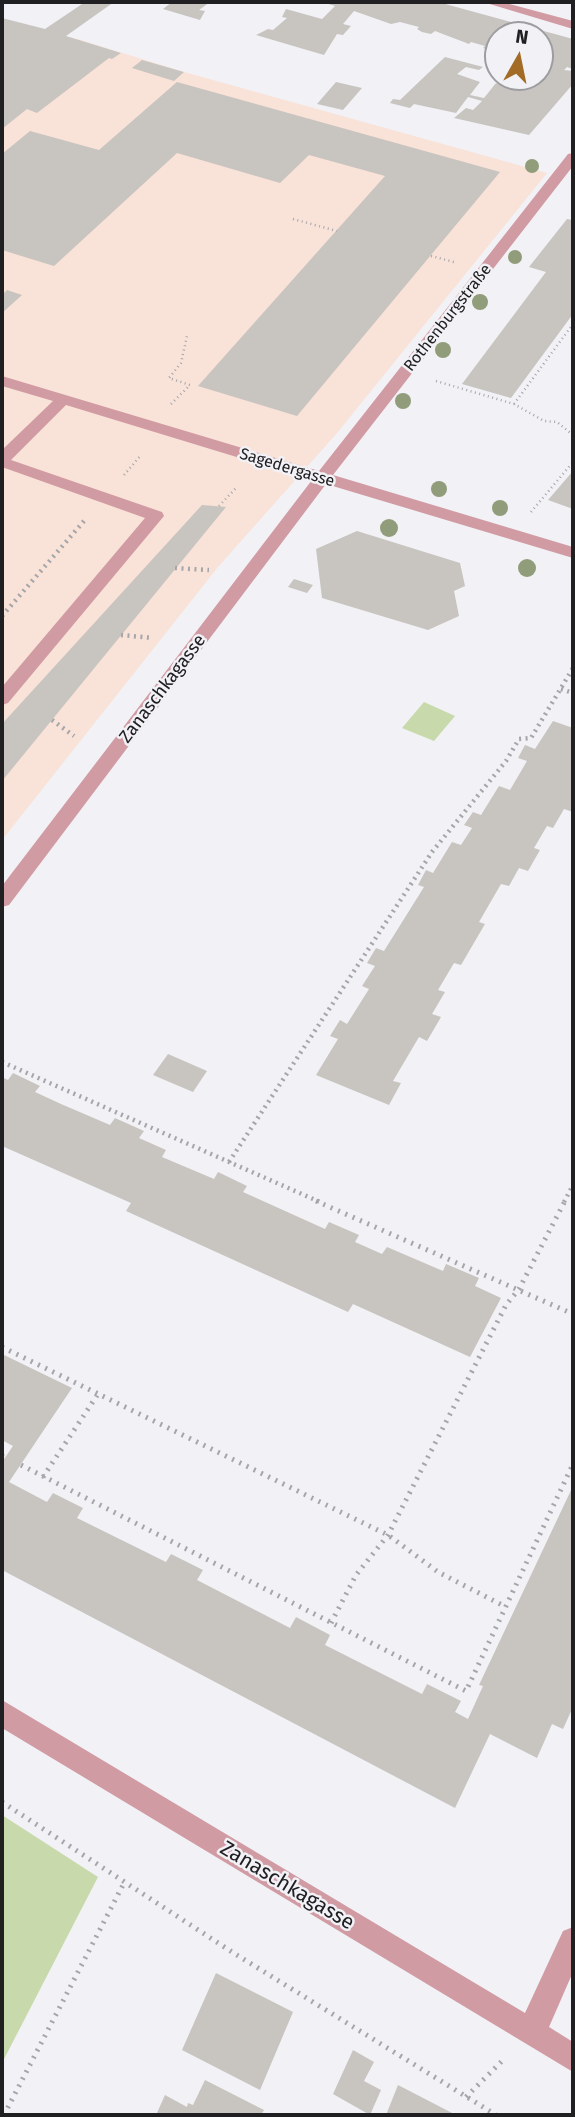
<!DOCTYPE html>
<meta charset="utf-8">
<style>
body{margin:0}
#map{position:relative;width:575px;height:2117px;overflow:hidden;background:#f1f1f6;font-family:"Fira Sans",sans-serif}
canvas{display:block}
.frame{position:absolute;inset:0;border:4px solid #202022;pointer-events:none}
.north{position:absolute;left:484px;top:21px;width:70px;height:70px;box-sizing:border-box;background:#f1f1f6;border:2px solid #9d9da1;border-radius:50%;rotate:9deg;font-size:19px;font-weight:700;line-height:28px;text-align:center;color:#202022}
.north::after{content:'';display:block;margin:auto;width:24px;height:32px;background:#a26c27;clip-path:polygon(50% 0,100% 100%,50% 72%,0 100%)}
</style>
<div id="map">
<canvas width="575" height="2117"></canvas>
<div class="frame"></div>
<div class="north">N</div>
</div>
<script>
const c = document.querySelector('canvas').getContext('2d');
c.lineJoin = 'round';
function fill(path, color) {
  c.fillStyle = color;
  c.fill(path, 'evenodd');
}
function shape(rows) {
  const path = new Path2D();
  for (const r of rows) {
    path.moveTo(r[0], r[1]);
    for (let i = 2; i < r.length; i += 2) path.lineTo(r[i], r[i + 1]);
  }
  return path;
}
function strokePath(path, color, width, dash) {
  c.strokeStyle = color;
  c.lineWidth = width;
  c.lineCap = dash ? 'butt' : 'round';
  c.setLineDash(dash || []);
  c.stroke(path);
}
function label(font, color, halo, rows, align = 'center') {
  c.font = font + ' "Fira Sans",sans-serif';
  c.lineWidth = 5;
  c.setLineDash([]);
  c.textBaseline = 'middle';
  c.strokeStyle = halo;
  c.fillStyle = color;
  for (const [text, x, y, turn = 0] of rows) {
    c.save();
    c.translate(x, y);
    c.rotate((+turn || 0) * Math.PI / 180);
    c.textAlign = isNaN(turn) ? turn : align;
    if (halo) c.strokeText(text, 0, 0);
    c.fillText(text, 0, 0);
    c.restore();
  }
}
fill(shape([
 [77,39,184,72,547,173,337,433,218,567,2,840,2,96]
]), '#f9e2d7');
fill(shape([
 [424,702,455,716,434,741,402,728],
 [2,1815,98,1877,2,2063]
]), '#c8daab');
fill(shape([
 [85,2,114,2,66,36,121,53,112,59,109,58,37,113,27,109,2,129,2,18,45,29],
 [172,2,210,2,199,10,205,11,200,20,163,9],
 [322,2,438,2,573,39,573,69,567,67,564,70,573,71,573,84,529,135,454,118,466,108,473,110,482,101,468,97,456,113,414,104,410,108,390,103,393,99,400,100,445,57,483,67,479,70,466,67,457,74,480,82,470,95,484,98,496,83,513,89,523,82,518,81,524,77,540,77,540,35,498,35,498,55,495,56,489,52,492,51,483,48,485,46,471,42,469,44,435,31,431,34,422,32,417,29,419,27,400,22,391,24,354,11,343,24,351,26,343,35,337,34,324,55,256,35,268,29,273,30,287,18,282,17,286,9,322,19,335,6],
 [142,60,184,72,174,81,132,68],
 [177,82,500,172,297,416,198,386,385,176,309,155,280,183,177,153,54,266,2,250,2,154,30,131,99,150],
 [336,82,362,88,343,110,317,104],
 [567,219,573,220,573,314,511,398,462,384,546,272,529,267],
 [7,290,22,295,2,313,2,295],
 [573,471,573,509,548,500],
 [202,505,226,507,2,781,2,724],
 [357,531,460,563,465,586,454,591,459,616,428,630,322,598,316,549],
 [294,579,313,585,307,593,288,587],
 [553,721,573,728,573,812,564,809,553,828,547,826,534,848,540,850,528,871,519,868,509,886,501,884,479,922,485,924,461,965,454,963,438,990,445,992,432,1014,441,1017,427,1041,419,1037,393,1081,401,1083,389,1105,316,1075,338,1039,330,1036,340,1020,347,1024,369,989,362,986,375,966,367,963,376,948,384,951,424,887,418,885,426,870,433,873,452,842,461,845,472,828,464,825,473,812,481,815,499,786,510,790,527,761,518,758,525,745,535,749],
 [168,1054,207,1071,193,1092,153,1075],
 [13,1073,40,1086,35,1092,61,1104,110,1125,115,1118,144,1131,139,1138,166,1150,162,1157,214,1179,218,1172,247,1186,243,1192,325,1229,329,1222,359,1235,355,1242,382,1254,387,1247,443,1271,446,1264,479,1278,475,1286,501,1298,470,1357,353,1304,348,1312,126,1211,131,1203,2,1146,2,1077,8,1080],
 [2,1354,72,1388,9,1482,47,1502,53,1493,83,1508,77,1518,166,1562,171,1554,203,1570,197,1580,290,1628,296,1617,330,1635,325,1645,422,1694,427,1684,461,1701,455,1712,468,1719,483,1686,479,1685,573,1486,573,1707,563,1729,552,1724,537,1758,490,1734,455,1808,2,1570,2,1462,13,1446,2,1440],
 [216,1973,293,2012,260,2090,182,2050],
 [353,2050,374,2062,364,2081,381,2090,370,2115,333,2094],
 [205,2080,264,2110,261,2115,156,2115,165,2095,187,2107,188,2103,193,2105],
 [398,2085,456,2115,386,2115]
]), '#c8c4c0');
strokePath(shape([
 [293,219,337,231],
 [431,256,454,262],
 [436,381,514,404,544,421,557,422,573,435],
 [171,404,190,385,169,378,181,363,187,336],
 [514,404,573,324],
 [124,475,141,455],
 [219,506,237,487],
 [531,512,573,462]
]), '#a6a6aa', 2.5, [1, 3.5]);
strokePath(shape([
 [175,568,209,570],
 [2,616,84,521],
 [121,635,153,638],
 [561,689,573,693],
 [52,720,74,736],
 [2,1062,320,1202],
 [229,1162,432,852,506,761,519,739,531,738,573,668],
 [564,1202,573,1185]
]), '#a6a6aa', 4.5, [2, 4.5]);
strokePath(shape([
 [316,1201,573,1314],
 [2,1347,388,1535,438,1572,506,1607],
 [2,1456,5,1457],
 [21,1465,466,1691,573,1464],
 [43,1477,98,1394],
 [331,1623,356,1575,388,1535,506,1305,519,1289,565,1201],
 [2,1802,232,1952,496,2115],
 [466,2097,505,2058],
 [4,2115,125,1881]
]), '#a6a6aa', 5, [2, 6]);
fill(shape([
 [483,2,502,2,573,21,573,29,483,2],
 [573,153,573,166,333,475,573,547,573,558,326,484,9,905,2,907,2,886,312,480,66,405,11,460,162,512,164,516,8,703,2,705,2,687,145,518,2,467,2,450,53,401,2,386,2,376,319,471,568,154,573,153],
 [2,1700,525,2013,563,1931,573,1927,573,1972,549,2027,573,2042,573,2072,2,1728,2,1700]
]), '#d19ba3');
c.fillStyle = '#919c7a';
for (const [x, y, r] of [
 [532,166,7],
 [515,257,7],
 [480,302,8],
 [443,350,8],
 [403,401,8],
 [439,489,8],
 [500,508,8],
 [389,528,9],
 [527,568,9]
]) {
  c.beginPath();
  c.arc(x, y, r, 0, 2 * Math.PI);
  c.fill();
}
label('16px', '#202022', '#f1f1f6', [
 ["Rothenburgstraße",448,318,-52],
 ["Sagedergasse",287,468,17]
]);
label('18px', '#202022', '#f1f1f6', [
 ["Zanaschkagasse",163,689,-53]
]);
label('21px', '#202022', '#f1f1f6', [
 ["Zanaschkagasse",287,1886,31]
]);
</script>
